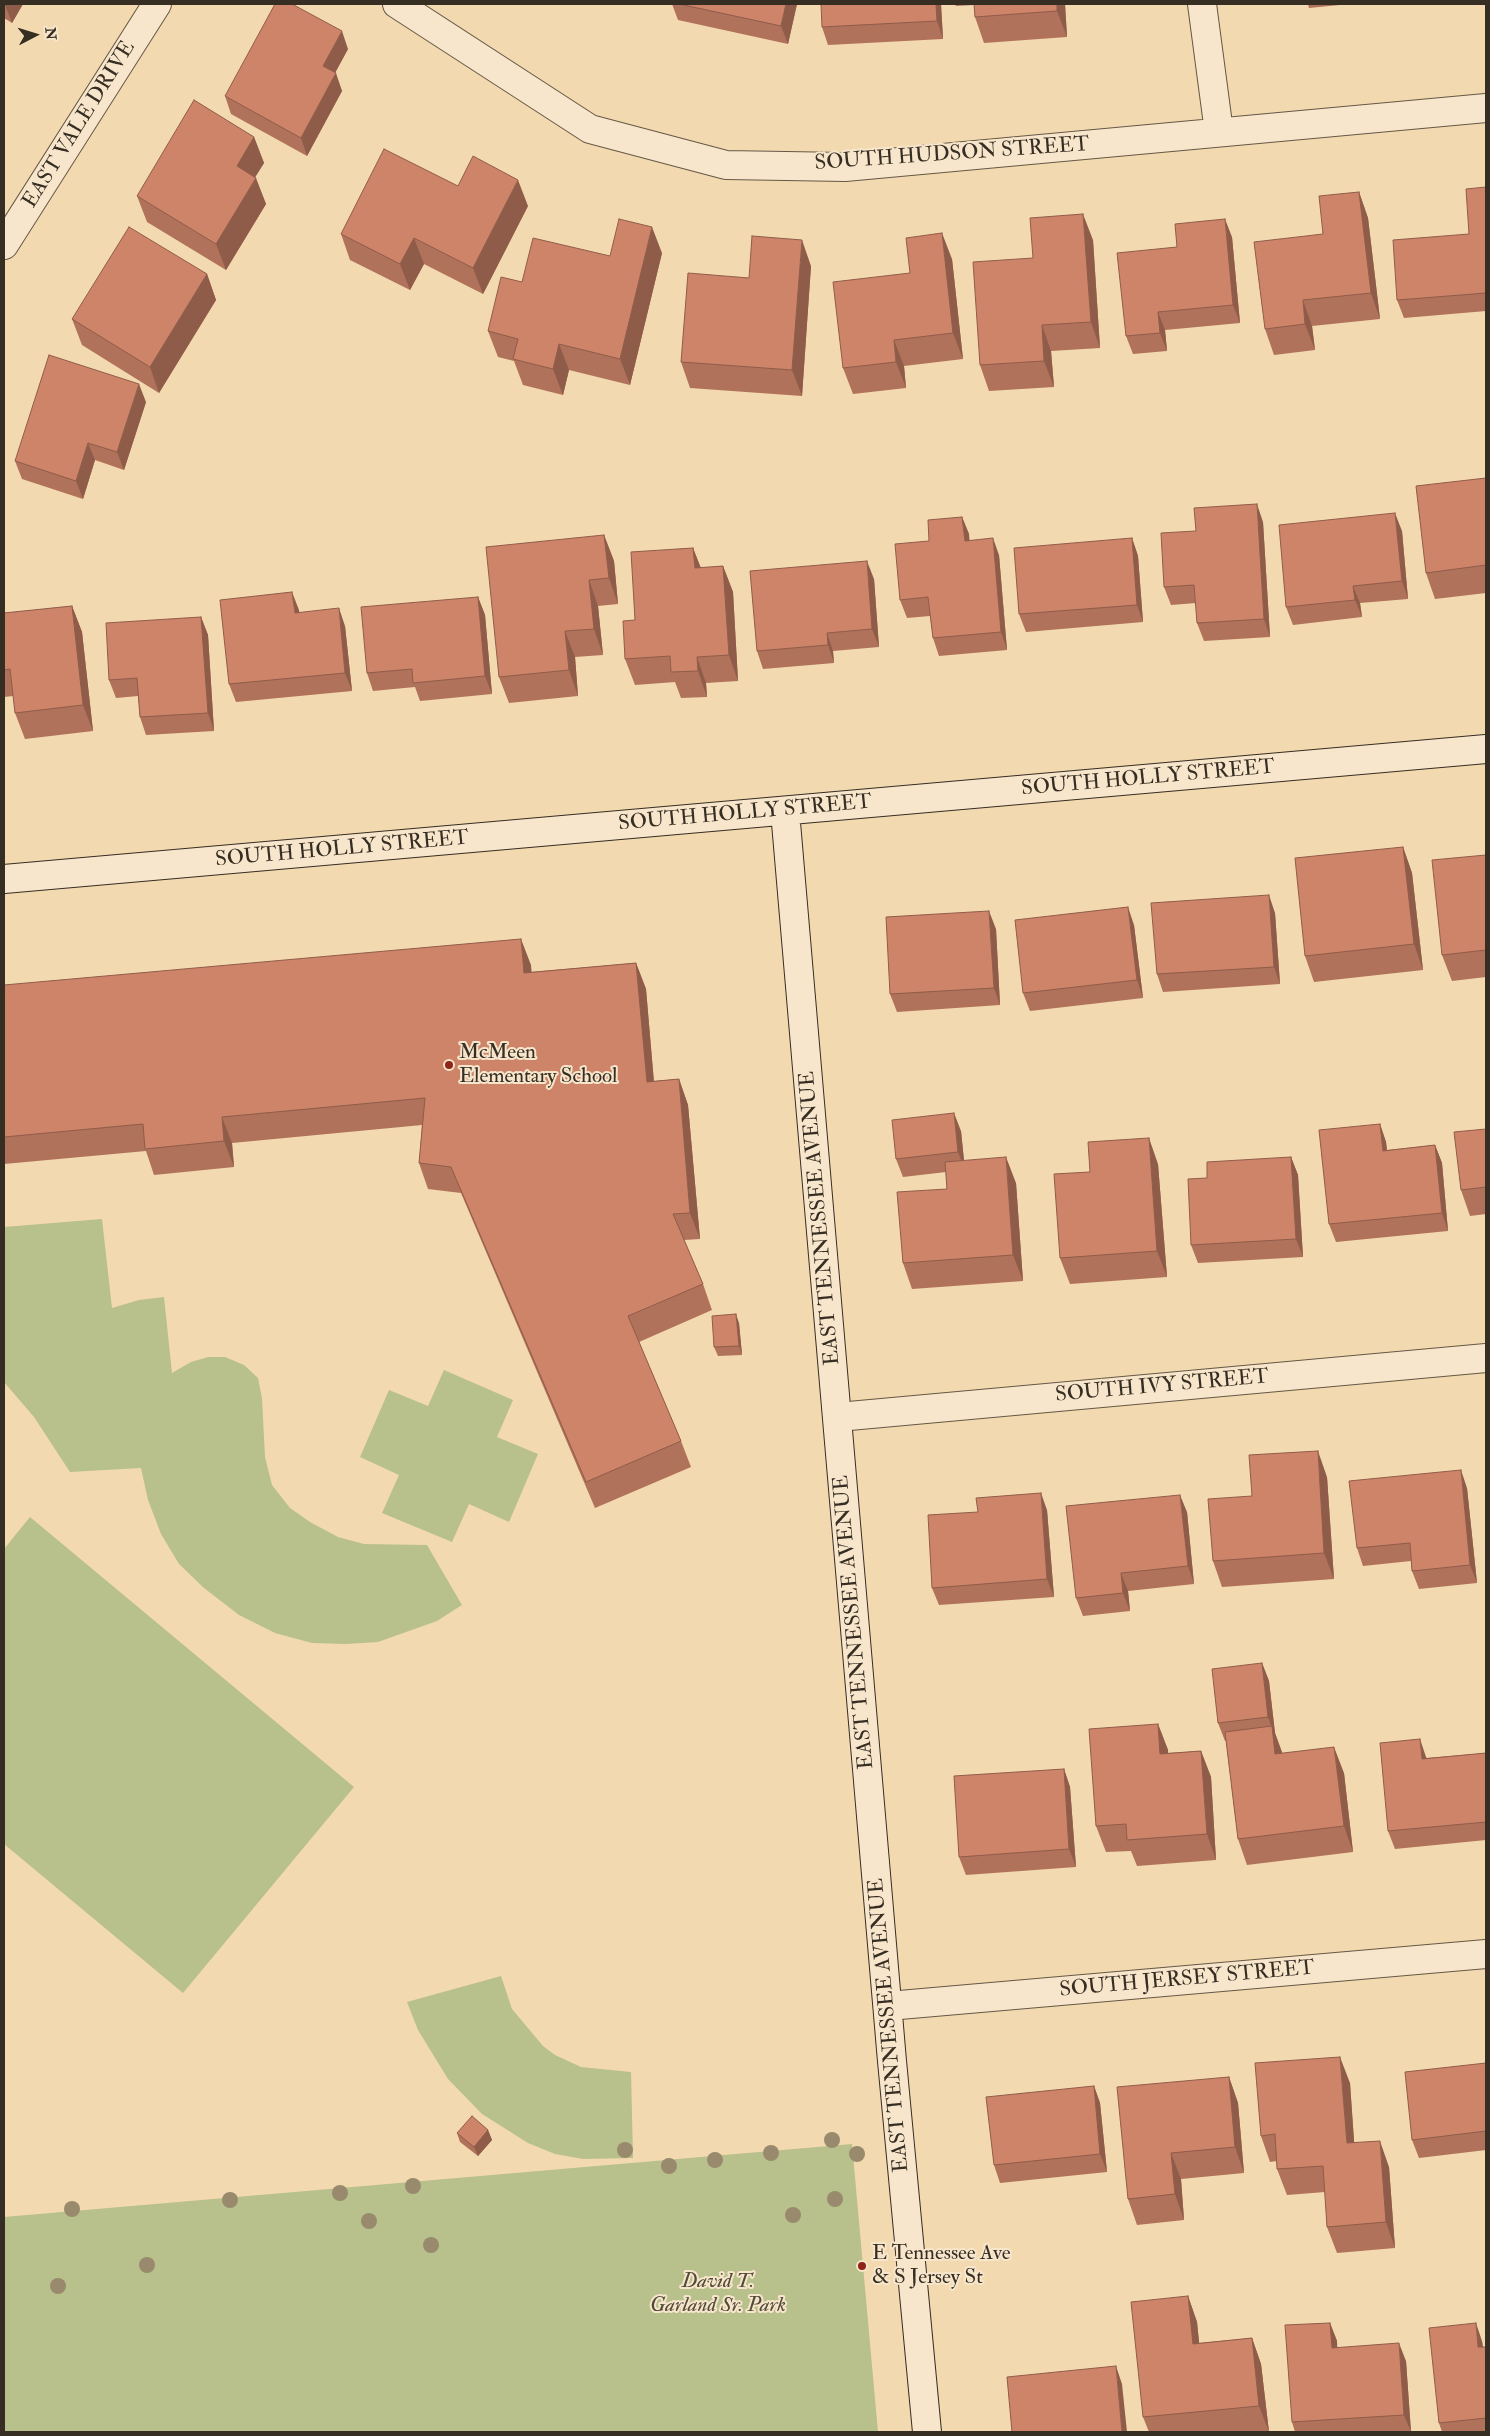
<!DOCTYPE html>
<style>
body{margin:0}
#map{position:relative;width:1490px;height:2436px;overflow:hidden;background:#f3d9af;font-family:"IM FELL Double Pica",serif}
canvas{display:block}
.frame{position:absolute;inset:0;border:5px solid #362d23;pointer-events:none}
.north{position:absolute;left:10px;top:10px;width:50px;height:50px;-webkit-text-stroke:4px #f7e6cb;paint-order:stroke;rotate:85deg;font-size:14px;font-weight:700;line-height:20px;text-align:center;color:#362d23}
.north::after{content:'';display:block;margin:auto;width:18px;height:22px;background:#362d23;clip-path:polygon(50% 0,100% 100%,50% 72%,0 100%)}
</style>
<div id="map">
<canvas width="1490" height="2436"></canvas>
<div class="frame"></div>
<div class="north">N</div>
</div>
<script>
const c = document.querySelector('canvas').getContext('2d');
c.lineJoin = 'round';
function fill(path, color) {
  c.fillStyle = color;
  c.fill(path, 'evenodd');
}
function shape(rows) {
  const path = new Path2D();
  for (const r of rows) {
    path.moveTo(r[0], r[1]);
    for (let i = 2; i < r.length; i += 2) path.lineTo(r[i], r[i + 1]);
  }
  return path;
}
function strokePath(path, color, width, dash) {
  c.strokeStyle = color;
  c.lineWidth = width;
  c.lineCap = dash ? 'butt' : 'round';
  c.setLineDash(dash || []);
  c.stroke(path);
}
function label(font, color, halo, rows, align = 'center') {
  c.font = font + ' "IM FELL Double Pica",serif';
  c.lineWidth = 4;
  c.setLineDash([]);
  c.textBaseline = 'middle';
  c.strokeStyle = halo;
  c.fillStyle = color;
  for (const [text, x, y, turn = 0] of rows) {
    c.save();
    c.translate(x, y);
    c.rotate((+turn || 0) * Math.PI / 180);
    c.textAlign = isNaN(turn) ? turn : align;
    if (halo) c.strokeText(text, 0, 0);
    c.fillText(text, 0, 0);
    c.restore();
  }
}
fill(shape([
 [102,1219,112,1308,139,1300,164,1297,172,1373,191,1362,208,1357,225,1357,244,1365,258,1378,262,1398,265,1457,272,1485,290,1508,310,1522,338,1537,364,1544,427,1545,462,1605,437,1621,378,1642,346,1644,312,1643,275,1633,239,1615,204,1588,179,1564,161,1534,148,1500,141,1468,70,1472,34,1417,4,1382,4,1227],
 [444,1370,513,1400,497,1437,538,1454,509,1522,469,1504,452,1542,382,1513,399,1475,360,1457,389,1390,428,1406],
 [30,1517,354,1787,183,1993,4,1844,4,1549],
 [501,1976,512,2009,543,2046,555,2055,581,2067,631,2072,633,2158,583,2159,555,2154,528,2143,482,2114,448,2079,418,2030,407,2002],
 [852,2144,878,2432,4,2432,4,2217]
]), '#b8c08c');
const street = shape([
 [397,4,590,129,726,165,845,167,1486,108],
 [1202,4,1219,132],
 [4,245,157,4],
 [838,1417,1486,1358],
 [888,2006,1486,1954]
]);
const secondary = shape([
 [785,811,892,2061,927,2432],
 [4,879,1486,749]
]);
strokePath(street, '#655846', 30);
strokePath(secondary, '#362d23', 30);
strokePath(street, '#f7e6cb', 28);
strokePath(secondary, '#f7e6cb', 28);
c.fillStyle = '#998a6e';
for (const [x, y] of [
 [832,2140],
 [625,2150],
 [771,2153],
 [857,2154],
 [715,2160],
 [669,2166],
 [413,2186],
 [340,2193],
 [835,2199],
 [230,2200],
 [72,2209],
 [793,2215],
 [369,2221],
 [431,2245],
 [147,2265],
 [58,2286]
]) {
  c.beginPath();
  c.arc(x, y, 8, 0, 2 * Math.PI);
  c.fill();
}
fill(shape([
 [4,4,23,4,12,23,4,18],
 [672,4,797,4,788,44,678,20],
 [941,4,943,39,828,45,822,27],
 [955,4,1065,4,1067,37,984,43,975,17,974,5,956,6],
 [1308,4,1350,4,1309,8],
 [348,49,335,73,342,91,307,156,231,114,225,96],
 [254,137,264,163,255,177,266,204,226,270,147,222,137,196],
 [458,186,528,206,483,294,424,264,410,290,350,260,341,234],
 [1486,187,1486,311,1404,318,1397,300,1469,234],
 [1359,192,1368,218,1380,319,1312,326,1315,350,1274,355,1265,329,1323,234],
 [1232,237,1240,323,1165,330,1167,351,1133,354,1126,336,1177,247],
 [1093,240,1100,348,1051,351,1054,387,989,391,980,365,1033,258],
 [662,253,630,385,569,370,563,395,523,385,514,361,498,357,488,331,522,282,610,256],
 [952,259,963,359,904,366,906,388,853,394,843,368,910,273],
 [811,266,802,396,690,388,681,362,749,278],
 [207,274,216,300,159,393,82,345,72,319],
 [146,402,124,470,95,460,83,499,22,479,15,461],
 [1486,478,1486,593,1435,599,1426,573],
 [962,517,969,534,969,540,999,555,1007,650,939,656,933,638,930,616,907,618,900,600,929,541],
 [1263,522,1270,637,1204,641,1197,623,1196,603,1171,605,1164,587,1196,531],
 [1402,531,1408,599,1360,603,1362,617,1293,625,1286,607],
 [604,535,614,561,618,604,598,606,603,655,575,657,578,696,509,703,499,677],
 [1132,538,1138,556,1143,622,1026,632,1019,614],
 [693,548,701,568,723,566,733,592,738,681,706,683,707,697,681,698,675,682,635,685,625,659,635,620],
 [874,579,879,647,833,651,834,663,763,669,757,651],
 [478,597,485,615,492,694,420,701,415,687,373,691,367,673],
 [72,606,82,632,93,731,25,739,15,713,13,696,4,697,4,613],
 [299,610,299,612,345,626,352,691,236,702,229,684],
 [201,617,208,635,214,731,146,735,140,717,138,696,116,698,109,680],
 [1403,847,1412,873,1423,970,1314,982,1305,956],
 [1486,855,1486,977,1452,981,1442,955],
 [1275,913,1280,984,1163,992,1157,974],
 [1134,925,1143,998,1030,1011,1023,993],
 [996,929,1000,1005,897,1012,890,994],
 [636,963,646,989,654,1081,679,1079,688,1105,700,1239,684,1240,703,1284,712,1310,639,1342,681,1441,691,1467,595,1508,461,1193,428,1189,419,1163,422,1125,232,1143,234,1167,154,1175,146,1151,4,1164,4,985,531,965,531,972],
 [1380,1124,1386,1142,1387,1150,1435,1145,1442,1163,1448,1231,1336,1242,1329,1224],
 [1486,1129,1486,1214,1470,1216,1461,1190],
 [961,1131,964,1161,1016,1183,1023,1281,912,1289,903,1263,947,1189,946,1172,903,1177,896,1159],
 [1291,1157,1298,1175,1303,1257,1198,1263,1191,1245,1207,1178],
 [1158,1164,1167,1277,1070,1284,1060,1258,1090,1172],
 [739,1323,742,1355,718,1356,714,1347],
 [1327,1477,1334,1579,1222,1587,1213,1561,1252,1496],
 [1467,1488,1477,1583,1419,1589,1412,1571,1411,1561,1363,1566,1357,1548],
 [1047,1510,1054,1597,939,1605,932,1588],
 [1187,1512,1194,1584,1128,1591,1130,1611,1083,1616,1076,1598],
 [1262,1663,1269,1681,1275,1733,1282,1753,1344,1773,1353,1852,1247,1865,1238,1839,1226,1741,1225,1741,1218,1723],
 [1158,1724,1168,1750,1168,1753,1201,1751,1211,1777,1216,1860,1137,1866,1131,1851,1106,1852,1096,1826],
 [1486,1753,1486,1840,1395,1849,1388,1831,1426,1757,1427,1758],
 [1064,1769,1070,1787,1076,1867,966,1875,959,1857],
 [1486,2063,1486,2150,1419,2158,1412,2140],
 [1229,2077,1238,2103,1244,2173,1181,2179,1184,2220,1137,2225,1128,2199],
 [1350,2083,1354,2142,1389,2167,1395,2248,1337,2253,1327,2227,1325,2192,1287,2195,1277,2169,1277,2161,1270,2162,1261,2136],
 [1094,2086,1100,2103,1107,2172,1000,2183,994,2165],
 [488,2130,492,2140,478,2156,460,2142,457,2133],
 [1188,2296,1197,2322,1199,2343,1252,2338,1261,2364,1269,2432,1149,2432,1143,2417],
 [1330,2323,1337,2341,1337,2348,1406,2361,1411,2432,1295,2432,1292,2422],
 [1482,2341,1483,2347,1486,2347,1486,2432,1442,2432,1439,2423]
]), '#b0725a');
fill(shape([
 [6,4,23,4,12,23,5,5],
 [786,4,797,4,788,44,781,26],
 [936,4,941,4,943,39,937,21],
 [1057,4,1065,4,1067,37,1057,11],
 [342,31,348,49,329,84,323,66],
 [336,73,342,91,307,156,301,138],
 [254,137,264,163,246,192,237,166],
 [256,178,266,204,226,270,216,244],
 [518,180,528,206,483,294,473,268],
 [1359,192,1368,218,1380,319,1371,293],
 [1083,214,1093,240,1100,348,1091,322],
 [1225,219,1232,237,1240,323,1233,305],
 [652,227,662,253,630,385,620,359],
 [942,233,952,259,963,359,953,333],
 [414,238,424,264,410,290,400,264],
 [802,240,811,266,802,396,792,370],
 [207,274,216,300,159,393,150,367],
 [1303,300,1312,326,1315,350,1305,324],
 [1158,312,1165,330,1167,351,1160,333],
 [1042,325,1051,351,1054,387,1044,361],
 [894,340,904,366,906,388,896,362],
 [559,344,569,370,563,395,553,369],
 [139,384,146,402,124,470,117,452],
 [88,443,95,460,83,499,76,481],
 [1257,504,1263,522,1270,637,1264,619],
 [1395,513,1402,531,1408,599,1402,581],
 [962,517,969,534,971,558,965,541],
 [604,535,614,561,618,604,609,578],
 [993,538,999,555,1007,650,1001,632],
 [1132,538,1138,556,1143,622,1137,605],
 [693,548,703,574,695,568],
 [867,561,874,579,879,647,872,629],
 [723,566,733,592,738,681,729,655],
 [589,580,598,606,603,655,594,629],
 [1353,586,1360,603,1362,617,1355,600],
 [292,592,299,610,301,631,295,613],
 [478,597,485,615,492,694,485,676],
 [72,606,82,632,93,731,83,705],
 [339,608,345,626,352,691,345,673],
 [201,617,208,635,214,731,208,713],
 [565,631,575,657,578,696,569,670],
 [827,633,833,651,834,663,828,645],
 [697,657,706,683,707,697,698,671],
 [1403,847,1412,873,1423,970,1414,944],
 [1269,895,1275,913,1280,984,1274,967],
 [1128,907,1134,925,1143,998,1137,980],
 [989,911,996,929,1000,1005,994,988],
 [521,939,531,965,534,999,524,973],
 [636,963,646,989,656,1108,647,1082],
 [679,1079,688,1105,700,1239,690,1213],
 [954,1113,961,1131,965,1170,958,1152],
 [222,1117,232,1143,234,1167,224,1141],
 [1380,1124,1386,1142,1389,1168,1383,1151],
 [1149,1138,1158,1164,1167,1277,1157,1251],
 [1435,1145,1442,1163,1448,1231,1442,1213],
 [1006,1157,1016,1183,1023,1281,1013,1255],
 [1291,1157,1298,1175,1303,1257,1296,1239],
 [736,1314,739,1323,742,1355,739,1346],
 [1318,1451,1327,1477,1334,1579,1324,1553],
 [1461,1470,1467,1488,1477,1583,1470,1565],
 [1041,1493,1047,1510,1054,1597,1047,1579],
 [1180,1495,1187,1512,1194,1584,1188,1566],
 [1121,1573,1128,1591,1130,1611,1123,1593],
 [1262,1663,1269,1681,1275,1733,1282,1752,1285,1780,1275,1754,1272,1728,1268,1717],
 [1158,1724,1168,1750,1170,1780,1160,1754],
 [1420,1739,1426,1757,1429,1777,1422,1759],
 [1334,1747,1344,1773,1353,1852,1344,1826],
 [1201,1751,1211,1777,1216,1860,1207,1834],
 [1064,1769,1070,1787,1076,1867,1069,1849],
 [1340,2057,1350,2083,1356,2169,1347,2143],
 [1229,2077,1238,2103,1244,2173,1235,2147],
 [1094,2086,1100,2103,1107,2172,1100,2154],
 [488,2130,492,2140,478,2156,474,2147],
 [1380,2141,1389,2167,1395,2248,1386,2222],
 [1171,2153,1181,2179,1184,2220,1175,2194],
 [1188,2296,1197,2322,1202,2370,1193,2344],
 [1330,2323,1337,2341,1338,2366,1332,2348],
 [1476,2323,1482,2341,1485,2365,1478,2347],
 [1252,2338,1261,2364,1269,2432,1259,2406],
 [1399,2343,1406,2361,1411,2432,1404,2415],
 [1116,2366,1122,2384,1127,2432,1122,2432]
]), '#905c4a');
const building = shape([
 [275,4,292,4,342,31,323,66,336,73,301,138,225,96,275,4],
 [679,4,786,4,781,26,679,4],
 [821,4,936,4,937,21,822,27,821,4],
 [974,4,1057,4,1057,11,975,17,974,4],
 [194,100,254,137,237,166,256,178,216,244,137,196,194,100],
 [384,149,458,186,473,156,518,180,473,268,414,238,400,264,341,234,384,149],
 [1486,187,1486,293,1397,300,1393,240,1469,234,1466,189,1486,187],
 [1359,192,1371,293,1303,300,1305,324,1265,329,1254,242,1323,234,1319,196,1359,192],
 [1083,214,1091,322,1042,325,1044,361,980,365,973,262,1033,258,1030,218,1083,214],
 [619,219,652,227,620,359,559,344,553,369,513,359,518,339,488,331,501,277,522,282,533,238,610,256,619,219],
 [1225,219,1233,305,1158,312,1160,333,1126,336,1117,253,1177,247,1175,224,1225,219],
 [129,227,207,274,150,367,72,319,129,227],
 [942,233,953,333,894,340,896,362,843,368,833,282,910,273,906,238,942,233],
 [752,236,802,240,792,370,681,362,688,273,749,278,752,236],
 [49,355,139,384,117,452,88,443,76,481,15,461,49,355],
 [1486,478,1486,565,1426,573,1416,486,1486,478],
 [1257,504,1264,619,1197,623,1194,585,1164,587,1161,533,1196,531,1194,508,1257,504],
 [1395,513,1402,581,1353,586,1355,600,1286,607,1279,525,1395,513],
 [962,517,965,541,993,538,1001,632,933,638,928,597,900,600,895,544,929,541,928,520,962,517],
 [604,535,609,578,589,580,594,629,565,631,569,670,499,677,486,547,604,535],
 [1132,538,1137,605,1019,614,1014,548,1132,538],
 [693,548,695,568,723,566,729,655,697,657,698,671,671,672,670,656,625,659,623,621,635,620,631,552,693,548],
 [867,561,872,629,827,633,828,645,757,651,750,571,867,561],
 [292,592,295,613,339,608,345,673,229,684,220,600,292,592],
 [478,597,485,676,413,683,412,669,367,673,361,607,478,597],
 [72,606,83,705,15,713,10,669,4,670,4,613,72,606],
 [201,617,208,713,140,717,137,678,109,680,106,623,201,617],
 [1403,847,1414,944,1305,956,1295,858,1403,847],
 [1486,855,1486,950,1442,955,1432,860,1486,855],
 [1269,895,1274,967,1157,974,1151,903,1269,895],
 [1128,907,1137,980,1023,993,1015,920,1128,907],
 [989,911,994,988,890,994,886,917,989,911],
 [521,939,524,973,636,963,647,1082,679,1079,690,1213,673,1214,703,1284,628,1316,681,1441,586,1482,451,1167,419,1163,425,1098,222,1117,224,1141,145,1149,143,1124,4,1137,4,985,521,939],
 [954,1113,958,1152,896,1159,892,1120,954,1113],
 [1380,1124,1383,1151,1435,1145,1442,1213,1329,1224,1319,1130,1380,1124],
 [1486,1129,1486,1187,1461,1190,1454,1132,1486,1129],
 [1149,1138,1157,1251,1060,1258,1054,1174,1090,1172,1088,1142,1149,1138],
 [1006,1157,1013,1255,903,1263,897,1192,947,1189,945,1162,1006,1157],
 [1291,1157,1296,1239,1191,1245,1188,1179,1207,1178,1207,1162,1291,1157],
 [736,1314,739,1346,714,1347,712,1316,736,1314],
 [1318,1451,1324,1553,1213,1561,1208,1499,1252,1496,1249,1455,1318,1451],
 [1461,1470,1470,1565,1412,1571,1410,1543,1357,1548,1349,1481,1461,1470],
 [1041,1493,1047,1579,932,1588,928,1515,978,1512,976,1498,1041,1493],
 [1180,1495,1188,1566,1121,1573,1123,1593,1076,1598,1066,1506,1180,1495],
 [1262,1663,1268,1717,1218,1723,1212,1669,1262,1663],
 [1158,1724,1160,1754,1201,1751,1207,1834,1127,1840,1126,1824,1096,1826,1089,1729,1158,1724],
 [1272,1726,1275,1754,1334,1747,1344,1826,1238,1839,1225,1732,1272,1726],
 [1420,1739,1422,1759,1486,1753,1486,1822,1388,1831,1380,1743,1420,1739],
 [1064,1769,1069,1849,959,1857,954,1776,1064,1769],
 [1340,2057,1347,2143,1380,2141,1386,2222,1327,2227,1323,2166,1277,2169,1275,2134,1261,2136,1255,2063,1340,2057],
 [1486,2063,1486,2131,1412,2140,1405,2072,1486,2063],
 [1229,2077,1235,2147,1171,2153,1175,2194,1128,2199,1117,2087,1229,2077],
 [1094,2086,1100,2154,994,2165,986,2097,1094,2086],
 [472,2116,488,2130,474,2147,457,2133,472,2116],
 [1188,2296,1193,2344,1252,2338,1259,2406,1143,2417,1131,2302,1188,2296],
 [1330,2323,1332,2348,1399,2343,1404,2415,1292,2422,1285,2325,1330,2323],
 [1476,2323,1478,2347,1486,2347,1486,2418,1439,2423,1429,2328,1476,2323],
 [1116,2366,1122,2432,1012,2432,1007,2377,1116,2366]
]);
fill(building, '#cd8469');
strokePath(building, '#905c4a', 1);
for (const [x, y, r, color] of [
 [449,1065,5,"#8f2418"],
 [862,2266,5,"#8f2418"]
]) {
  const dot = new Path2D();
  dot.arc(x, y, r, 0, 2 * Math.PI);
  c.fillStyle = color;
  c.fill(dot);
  strokePath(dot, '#f7e6cb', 2);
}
label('21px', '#362d23', '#f7e6cb', [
 ["EAST VALE DRIVE",80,125,-58],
 ["SOUTH HUDSON STREET",952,155,-4],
 ["SOUTH HOLLY STREET",1148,779,-5],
 ["SOUTH HOLLY STREET",745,814,-5],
 ["SOUTH HOLLY STREET",342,850,-5],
 ["EAST TENNESSEE AVENUE",821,1218,-95],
 ["SOUTH IVY STREET",1162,1387,-5],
 ["EAST TENNESSEE AVENUE",855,1622,-95],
 ["SOUTH JERSEY STREET",1187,1980,-5],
 ["EAST TENNESSEE AVENUE",890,2025,-95]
]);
label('21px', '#362d23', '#f7e6cb', [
 ["McMeen",459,1053],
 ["Elementary School",459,1077],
 ["E Tennessee Ave",872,2254],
 ["& S Jersey St",872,2278]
], 'left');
label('italic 21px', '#504a38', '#f7e6cb', [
 ["David T.",718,2282],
 ["Garland Sr. Park",718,2306]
]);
</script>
